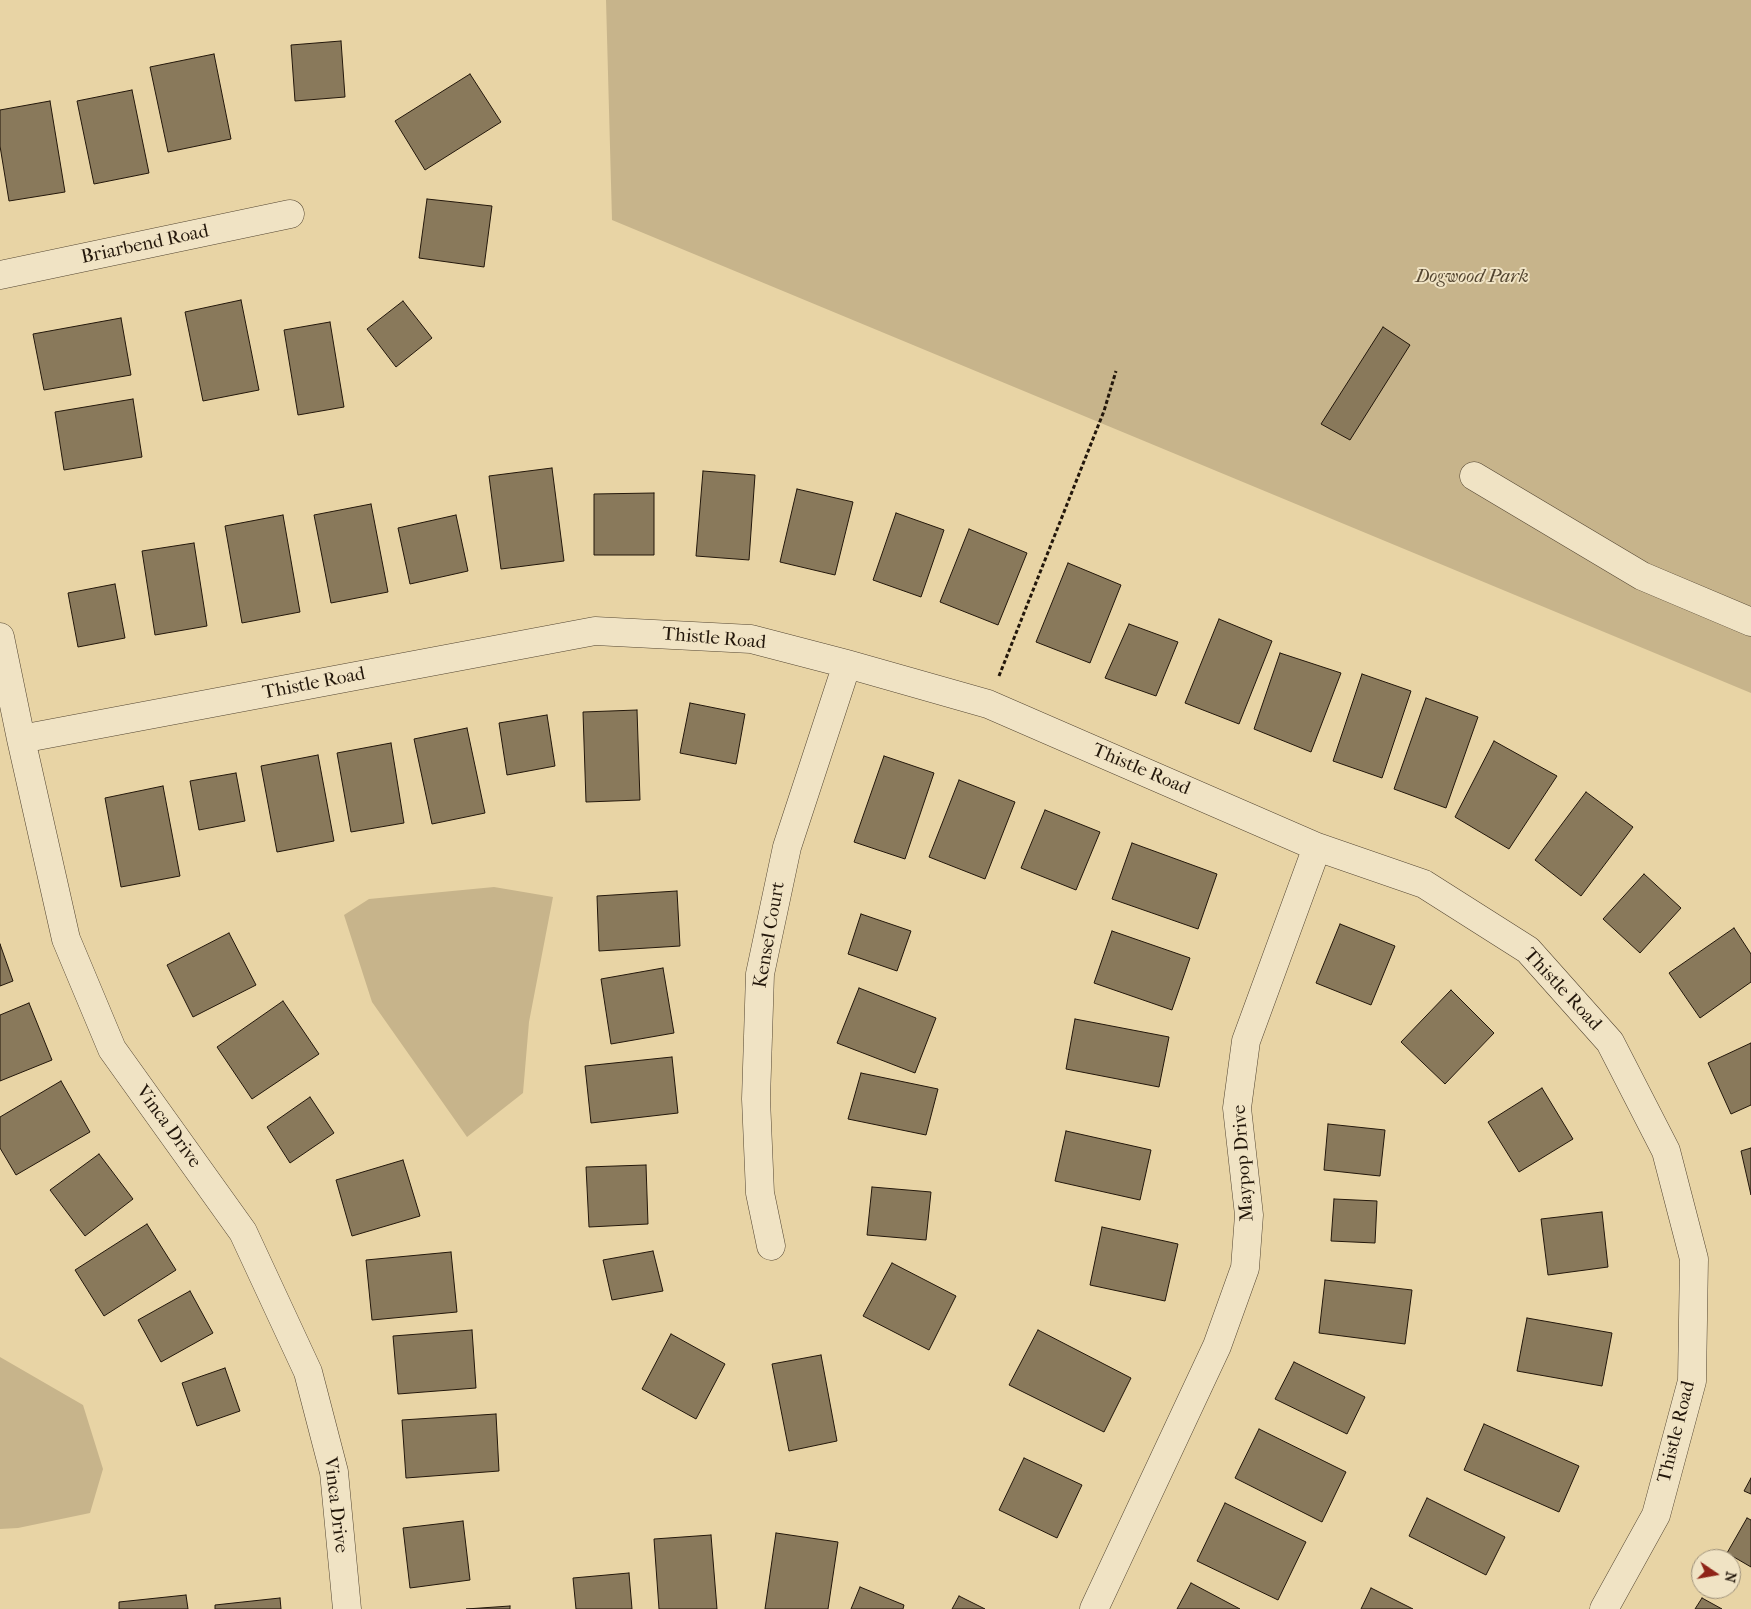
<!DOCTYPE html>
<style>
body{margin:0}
#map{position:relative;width:1751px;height:1609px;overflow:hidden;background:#e8d4a5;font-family:"IM FELL French Canon",serif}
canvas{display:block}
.north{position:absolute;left:1691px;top:1549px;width:50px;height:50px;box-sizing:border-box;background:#f0e3c4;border:1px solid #9e917a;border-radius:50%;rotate:102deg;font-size:14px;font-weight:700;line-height:20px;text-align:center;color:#23170b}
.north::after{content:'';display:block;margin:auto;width:18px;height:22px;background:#8f2418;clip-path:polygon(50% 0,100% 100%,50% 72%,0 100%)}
</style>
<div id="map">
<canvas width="1751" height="1609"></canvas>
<div class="north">N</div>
</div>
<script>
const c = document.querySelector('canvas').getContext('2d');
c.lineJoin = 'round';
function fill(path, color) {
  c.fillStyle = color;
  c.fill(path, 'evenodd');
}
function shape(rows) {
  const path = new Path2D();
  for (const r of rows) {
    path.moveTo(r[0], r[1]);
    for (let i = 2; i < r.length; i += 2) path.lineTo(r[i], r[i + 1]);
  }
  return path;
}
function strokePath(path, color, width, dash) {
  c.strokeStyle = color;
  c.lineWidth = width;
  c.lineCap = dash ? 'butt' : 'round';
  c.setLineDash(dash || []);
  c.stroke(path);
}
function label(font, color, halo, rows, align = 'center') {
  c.font = font + ' "IM FELL French Canon",serif';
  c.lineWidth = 4;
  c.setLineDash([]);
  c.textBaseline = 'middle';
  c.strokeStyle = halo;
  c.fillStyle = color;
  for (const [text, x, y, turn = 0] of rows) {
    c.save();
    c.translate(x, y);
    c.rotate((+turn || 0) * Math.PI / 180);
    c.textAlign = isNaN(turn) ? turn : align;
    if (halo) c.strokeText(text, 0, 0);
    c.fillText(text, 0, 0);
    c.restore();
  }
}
fill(shape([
 [606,0,1751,0,1751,693,612,220],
 [494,887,553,897,529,1022,523,1093,467,1137,372,1002,344,915,369,899],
 [0,1357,83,1405,103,1469,90,1513,18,1528,0,1529]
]), '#c7b48b');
const building = shape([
 [341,41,345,97,295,101,291,45,341,41],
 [214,54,231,139,168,152,150,67,214,54],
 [470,74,501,122,425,170,395,121,470,74],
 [132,90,149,173,94,184,77,101,132,90],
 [50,101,65,192,9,201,0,146,0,110,50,101],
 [427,199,492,206,484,267,419,258,427,199],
 [241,300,259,390,203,401,185,312,241,300],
 [403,301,432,338,396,367,367,329,403,301],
 [121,318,131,375,44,390,33,334,121,318],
 [330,322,344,407,298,415,284,330,330,322],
 [1383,327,1410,345,1350,440,1321,424,1383,327],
 [133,399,142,457,64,470,55,412,133,399],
 [552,468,564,561,501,569,489,476,552,468],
 [703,471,755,475,749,560,696,556,703,471],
 [797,489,853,502,835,575,780,562,797,489],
 [654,493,654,555,594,555,594,494,654,493],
 [371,504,388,592,331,603,314,515,371,504],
 [896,513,944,530,921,597,873,580,896,513],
 [283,515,300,612,242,623,225,526,283,515],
 [456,515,468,571,410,584,398,528,456,515],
 [969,529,1027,553,998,625,940,602,969,529],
 [194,543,207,626,155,635,142,551,194,543],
 [1068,563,1121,585,1090,663,1036,642,1068,563],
 [115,584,125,638,78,647,68,593,115,584],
 [1219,619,1272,641,1239,724,1185,703,1219,619],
 [1129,624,1178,642,1156,696,1105,678,1129,624],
 [1280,653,1341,673,1311,752,1254,729,1280,653],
 [1362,674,1411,691,1382,778,1333,761,1362,674],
 [1426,698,1478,717,1446,808,1394,789,1426,698],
 [690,703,745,714,736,764,680,753,690,703],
 [637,710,640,800,586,802,583,712,637,710],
 [547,715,555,766,507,775,499,723,547,715],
 [467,728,485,813,432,824,414,739,467,728],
 [1494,741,1557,776,1509,849,1455,817,1494,741],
 [391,743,404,823,351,832,337,753,391,743],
 [318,755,334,841,277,852,261,766,318,755],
 [884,756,934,773,905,859,854,842,884,756],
 [236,773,245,821,199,830,190,781,236,773],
 [959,780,1015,802,985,879,929,857,959,780],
 [163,786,180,876,121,887,105,798,163,786],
 [1586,792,1633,827,1581,896,1535,860,1586,792],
 [1045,810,1100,832,1076,890,1021,868,1045,810],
 [1132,843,1217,874,1198,929,1112,899,1132,843],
 [1644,874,1681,908,1640,953,1603,919,1644,874],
 [677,891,680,946,599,951,597,896,677,891],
 [861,914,911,931,897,971,848,954,861,914],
 [1340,924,1395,946,1371,1005,1316,983,1340,924],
 [1734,928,1751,954,1751,982,1700,1018,1669,973,1734,928],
 [1112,931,1190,958,1172,1010,1094,983,1112,931],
 [229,933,256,985,193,1017,167,965,229,933],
 [0,944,13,981,0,986,0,944],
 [663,968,674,1033,611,1044,601,979,663,968],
 [859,988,936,1018,915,1073,837,1043,859,988],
 [1451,990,1494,1033,1445,1084,1401,1042,1451,990],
 [283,1001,319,1054,252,1099,217,1047,283,1001],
 [29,1003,52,1060,0,1081,0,1015,29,1003],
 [1075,1019,1169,1037,1159,1087,1066,1069,1075,1019],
 [1751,1043,1751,1105,1731,1114,1708,1063,1751,1043],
 [672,1057,678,1113,591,1123,585,1066,672,1057],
 [861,1073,938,1089,926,1135,848,1119,861,1073],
 [61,1081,90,1132,16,1175,0,1148,0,1117,61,1081],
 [1542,1088,1573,1139,1519,1172,1488,1122,1542,1088],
 [310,1097,334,1133,290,1163,267,1127,310,1097],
 [1328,1124,1385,1130,1380,1176,1324,1170,1328,1124],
 [1066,1131,1151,1150,1140,1200,1055,1181,1066,1131],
 [1751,1148,1751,1195,1741,1151,1751,1148],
 [99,1154,133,1199,85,1236,50,1190,99,1154],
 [403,1160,420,1216,352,1236,336,1180,403,1160],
 [646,1165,648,1224,589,1227,586,1167,646,1165],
 [872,1187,931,1192,926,1240,867,1235,872,1187],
 [1334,1199,1377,1201,1375,1243,1331,1241,1334,1199],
 [1602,1212,1608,1267,1548,1275,1541,1219,1602,1212],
 [147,1224,176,1270,104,1316,75,1270,147,1224],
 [1102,1227,1178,1244,1165,1301,1090,1285,1102,1227],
 [653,1251,663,1291,612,1300,603,1260,653,1251],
 [451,1252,457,1312,372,1320,366,1260,451,1252],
 [892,1263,956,1296,929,1350,863,1316,892,1263],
 [1325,1280,1412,1290,1405,1344,1319,1333,1325,1280],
 [190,1291,213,1333,161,1362,138,1320,190,1291],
 [1527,1318,1612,1333,1602,1386,1517,1371,1527,1318],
 [472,1330,476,1388,398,1394,393,1336,472,1330],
 [1038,1330,1131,1378,1104,1432,1009,1385,1038,1330],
 [671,1334,725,1364,696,1419,642,1389,671,1334],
 [821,1355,837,1441,789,1451,772,1364,821,1355],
 [1294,1362,1365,1397,1347,1434,1275,1399,1294,1362],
 [225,1368,240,1411,197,1426,182,1383,225,1368],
 [496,1414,499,1471,406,1478,402,1420,496,1414],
 [1484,1424,1579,1466,1559,1512,1464,1470,1484,1424],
 [1259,1429,1346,1472,1322,1522,1235,1478,1259,1429],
 [1024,1458,1082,1485,1057,1538,999,1510,1024,1458],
 [1751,1478,1751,1494,1744,1491,1751,1478],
 [1427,1498,1505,1537,1486,1575,1409,1536,1427,1498],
 [1225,1503,1306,1542,1278,1600,1197,1561,1225,1503],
 [1747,1518,1751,1520,1751,1567,1727,1553,1747,1518],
 [463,1521,470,1580,410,1588,403,1528,463,1521],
 [776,1533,838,1542,828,1609,765,1609,776,1533],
 [711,1535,717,1609,659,1609,654,1539,711,1535],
 [629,1573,632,1609,576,1609,573,1578,629,1573],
 [1191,1583,1240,1609,1177,1609,1191,1583],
 [860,1587,904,1605,903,1609,851,1609,860,1587],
 [1371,1588,1413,1609,1361,1609,1371,1588],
 [186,1595,188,1609,119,1609,119,1602,186,1595],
 [959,1596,985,1609,952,1609,959,1596],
 [280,1598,281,1609,215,1609,215,1605,280,1598],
 [1702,1598,1722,1609,1695,1609,1702,1598],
 [510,1606,510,1609,466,1609,510,1606]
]);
fill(building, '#89795b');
strokePath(building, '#23170b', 1);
const minor = shape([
 [0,275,290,214],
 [1474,476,1642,576,1751,622],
 [0,637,21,739,66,939,112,1049,243,1232,308,1372,334,1472,347,1609],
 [21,739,595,631,751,639,847,664,988,704,1317,847,1424,884,1528,950,1610,1042,1666,1151,1694,1259,1692,1381,1656,1515,1604,1609],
 [771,1246,760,1193,756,1099,760,974,787,847,847,664],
 [1094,1609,1217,1346,1245,1268,1249,1215,1237,1108,1246,1041,1317,847]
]);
strokePath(minor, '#544632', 29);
strokePath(shape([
 [999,676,1104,411,1116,371]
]), '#23170b', 3, [4, 2.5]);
strokePath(minor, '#f0e3c4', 28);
label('19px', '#23170b', '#f0e3c4', [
 ["Briarbend Road",145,245,-12],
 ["Thistle Road",714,639,5],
 ["Thistle Road",314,684,-11],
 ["Thistle Road",1141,770,23],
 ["Kensel Court",770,935,-80],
 ["Thistle Road",1562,990,47],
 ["Vinca Drive",168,1127,54],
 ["Maypop Drive",1244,1163,-94],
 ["Thistle Road",1677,1432,-76],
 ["Vinca Drive",335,1505,83]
]);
label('italic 19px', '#544631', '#f0e3c4', [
 ["Dogwood Park",1472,277]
]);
</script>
